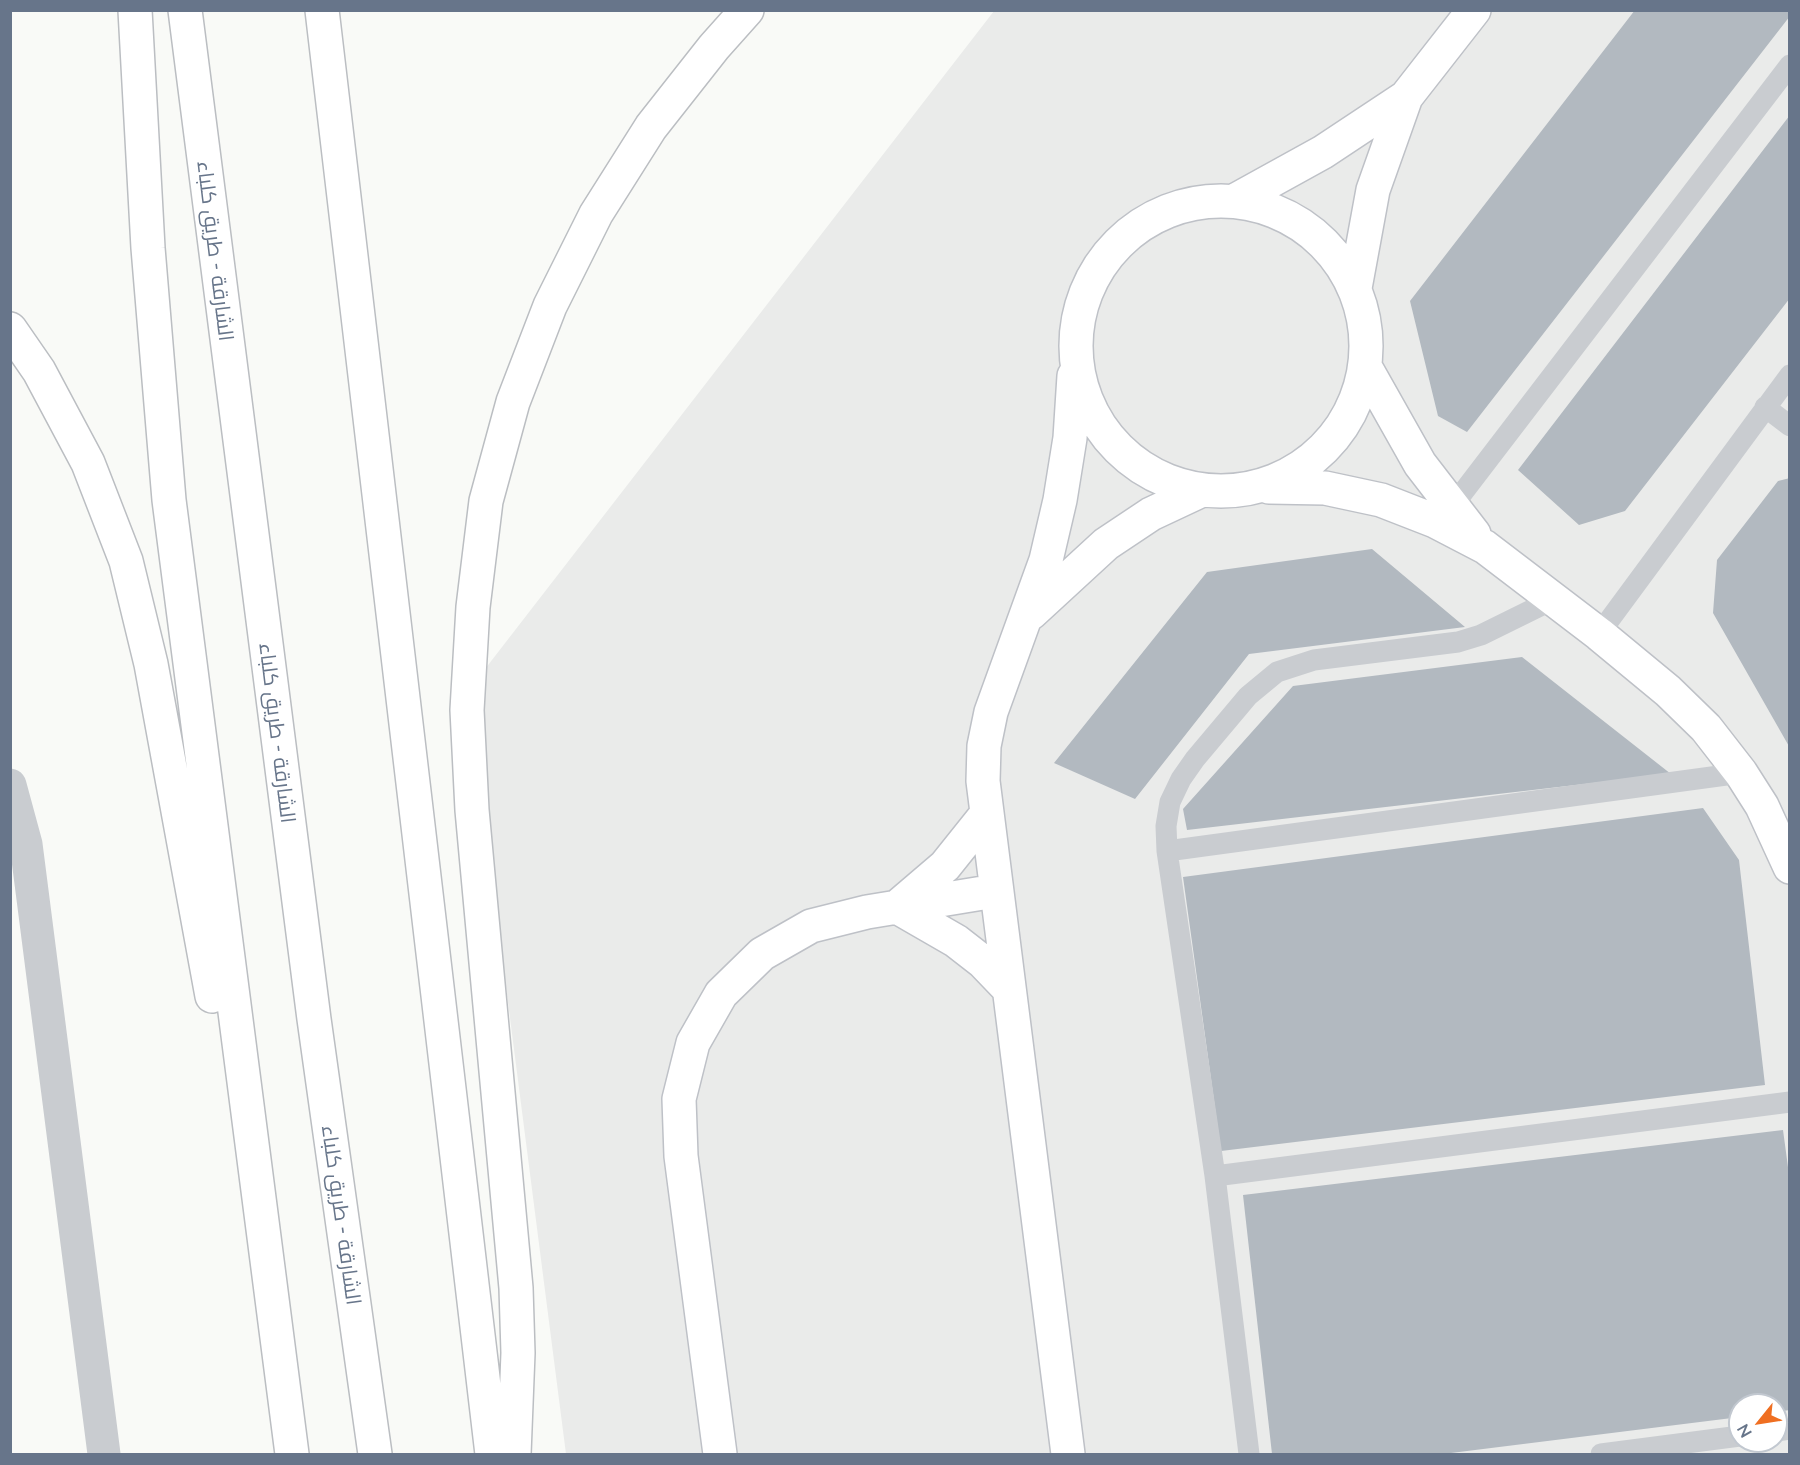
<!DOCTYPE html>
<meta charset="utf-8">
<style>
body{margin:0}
#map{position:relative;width:1800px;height:1465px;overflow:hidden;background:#f9faf7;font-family:Lato,sans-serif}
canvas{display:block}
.frame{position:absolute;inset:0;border:12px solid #67758a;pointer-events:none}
.north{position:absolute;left:1728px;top:1393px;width:60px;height:60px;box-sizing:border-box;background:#fff;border:2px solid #c2c8d0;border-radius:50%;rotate:240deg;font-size:16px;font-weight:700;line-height:24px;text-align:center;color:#67758a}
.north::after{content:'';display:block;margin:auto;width:21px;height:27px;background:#ef6f22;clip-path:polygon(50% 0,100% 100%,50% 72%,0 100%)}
</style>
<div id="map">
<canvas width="1800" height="1465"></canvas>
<div class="frame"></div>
<div class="north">N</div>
</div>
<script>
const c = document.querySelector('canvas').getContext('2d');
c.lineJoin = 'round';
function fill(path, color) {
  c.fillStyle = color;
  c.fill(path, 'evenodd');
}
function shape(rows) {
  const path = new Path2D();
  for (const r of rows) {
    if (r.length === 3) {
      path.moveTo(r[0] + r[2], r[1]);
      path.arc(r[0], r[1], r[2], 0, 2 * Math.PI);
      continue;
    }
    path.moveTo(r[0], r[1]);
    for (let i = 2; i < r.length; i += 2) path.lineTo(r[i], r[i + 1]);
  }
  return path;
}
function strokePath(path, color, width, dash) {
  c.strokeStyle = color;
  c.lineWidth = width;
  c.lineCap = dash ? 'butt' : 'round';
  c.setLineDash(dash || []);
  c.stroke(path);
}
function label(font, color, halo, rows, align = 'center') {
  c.font = font + ' Lato,Cairo,sans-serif';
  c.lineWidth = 6;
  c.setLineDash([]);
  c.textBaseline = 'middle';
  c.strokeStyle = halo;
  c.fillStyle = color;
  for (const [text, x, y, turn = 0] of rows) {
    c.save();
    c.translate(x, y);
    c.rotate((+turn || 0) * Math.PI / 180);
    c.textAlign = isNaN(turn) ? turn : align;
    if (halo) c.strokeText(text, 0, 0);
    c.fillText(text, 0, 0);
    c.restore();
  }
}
fill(shape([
 [994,11,1789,11,1789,1454,566,1454,468,691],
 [1740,1405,1776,1405,1776,1441,1740,1441]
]), '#eaebea');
fill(shape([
 [1635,10,1790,10,1790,16,1467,432,1438,416,1410,301],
 [1790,115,1790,298,1625,511,1579,525,1518,470],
 [1790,478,1790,748,1713,613,1717,560,1778,481],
 [1372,549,1465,627,1249,654,1135,799,1054,763,1207,572],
 [1522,657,1671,774,1187,830,1183,809,1293,686],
 [1703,808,1739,860,1765,1085,1221,1151,1183,877],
 [1783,1130,1790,1182,1790,1410,1776,1412,1776,1405,1740,1405,1740,1417,1443,1454,1272,1454,1243,1195]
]), '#b2b9c0');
const secondary = shape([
 [1236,200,1323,152,1406,97],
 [1221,346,145],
 [1355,288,1373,190,1406,97,1474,10],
 [1367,370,1420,464,1474,534],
 [1269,487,1325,488,1381,500,1435,521,1485,547,1599,634,1668,691,1706,728,1741,773,1762,806,1790,867],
 [1031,613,1106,544,1151,514,1200,491],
 [985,816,945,866,897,907,956,941,983,962,1007,987],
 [720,1454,681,1156,679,1099,693,1043,721,994,762,954,811,926,867,912,995,891],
 [1068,1454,983,781,984,746,991,712,1046,560,1060,500,1070,438,1074,376]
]);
const highway = shape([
 [135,10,148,248,169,500,292,1454],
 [185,10,314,1019,375,1454],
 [322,10,492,1454],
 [10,329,39,371,88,463,126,561,151,664,212,996],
 [514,1454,518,1353,516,1288,472,810,467,710,473,607,486,501,513,402,550,306,596,214,651,127,714,47,747,10]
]);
strokePath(secondary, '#bec1c7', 36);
strokePath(highway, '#bbbec2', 36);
strokePath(shape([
 [1765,407,1790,426],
 [1451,508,1790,65],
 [1599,634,1790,375],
 [1167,851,1741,773],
 [1215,1176,1790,1102],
 [1776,1431,1790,1429],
 [1249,1454,1215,1176,1167,851,1166,826,1170,802,1181,779,1195,759,1248,696,1277,672,1314,660,1458,642,1481,635,1554,599],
 [1601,1454,1740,1436]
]), '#c9ccd0', 21);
strokePath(shape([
 [10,785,26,844,104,1454]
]), '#c9ccd0', 33);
strokePath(secondary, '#fff', 33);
strokePath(highway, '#fff', 33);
label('21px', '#67758a', '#fff', [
 ["الشارقة - طريق كلباء",215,251,83],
 ["الشارقة - طريق كلباء",277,733,83],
 ["الشارقة - طريق كلباء",341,1215,82]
]);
</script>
